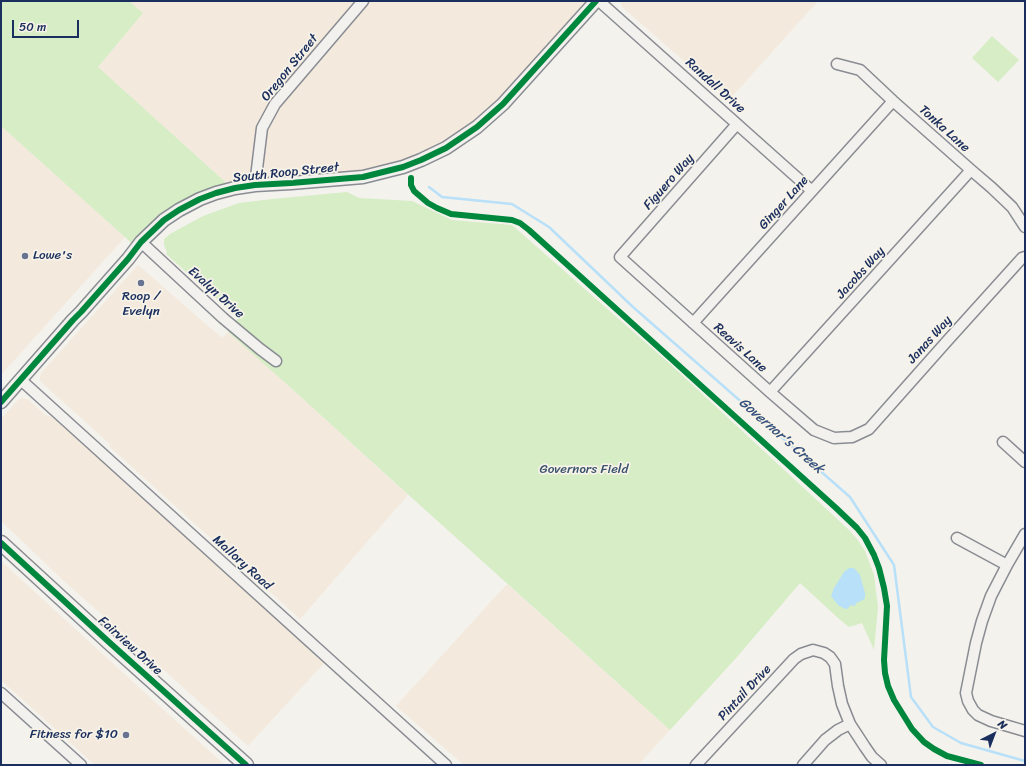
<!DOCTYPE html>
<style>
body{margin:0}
#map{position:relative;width:1026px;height:766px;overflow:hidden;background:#f4f2ec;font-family:Sriracha,sans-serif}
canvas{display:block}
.frame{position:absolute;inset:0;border:2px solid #1b2f5e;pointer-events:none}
.north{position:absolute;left:974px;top:714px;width:40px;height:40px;-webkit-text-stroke:3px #f7f3e8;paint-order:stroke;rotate:42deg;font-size:11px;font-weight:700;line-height:16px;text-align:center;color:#1b2f5e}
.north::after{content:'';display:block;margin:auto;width:14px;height:18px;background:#1b2f5e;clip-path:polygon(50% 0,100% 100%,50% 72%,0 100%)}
.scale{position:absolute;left:12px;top:20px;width:67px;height:18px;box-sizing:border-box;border:2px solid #1b2f5e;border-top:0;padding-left:5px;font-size:12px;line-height:14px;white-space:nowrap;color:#1b2f5e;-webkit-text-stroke:3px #f7f3e8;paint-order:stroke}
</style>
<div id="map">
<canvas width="1026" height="766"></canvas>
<div class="frame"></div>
<div class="north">N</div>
<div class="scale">50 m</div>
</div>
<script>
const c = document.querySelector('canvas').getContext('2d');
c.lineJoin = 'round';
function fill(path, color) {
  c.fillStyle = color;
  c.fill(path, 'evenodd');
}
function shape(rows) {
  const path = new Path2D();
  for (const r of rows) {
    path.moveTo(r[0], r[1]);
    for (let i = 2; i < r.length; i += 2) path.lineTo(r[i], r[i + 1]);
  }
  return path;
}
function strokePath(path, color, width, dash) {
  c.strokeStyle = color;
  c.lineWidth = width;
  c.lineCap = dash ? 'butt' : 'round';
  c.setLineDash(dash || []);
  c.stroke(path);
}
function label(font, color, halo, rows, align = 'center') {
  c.font = font + ' Sriracha,sans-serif';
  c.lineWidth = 3.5;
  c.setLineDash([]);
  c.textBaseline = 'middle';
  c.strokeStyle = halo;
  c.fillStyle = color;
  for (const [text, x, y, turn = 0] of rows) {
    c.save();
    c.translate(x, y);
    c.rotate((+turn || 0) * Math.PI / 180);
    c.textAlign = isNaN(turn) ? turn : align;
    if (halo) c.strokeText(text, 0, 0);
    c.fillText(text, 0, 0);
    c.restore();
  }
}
fill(shape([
 [129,1,595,1,484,121,410,164,354,177,232,188,98,67,143,13],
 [620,1,818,1,729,100,622,7],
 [1,126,125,237,1,375],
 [138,265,222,338,228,332,291,388,408,495,300,619,110,447,110,444,42,383,40,380,40,376,42,372],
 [22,398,29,400,45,415,52,417,325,662,248,746,143,651,65,582,1,521,1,419,18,400],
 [1,561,167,713,225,765,95,765,1,680],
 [507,584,670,730,638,765,464,765,396,706]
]), '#f3e9dd');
fill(shape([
 [1,1,129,1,143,13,98,67,232,188,200,199,137,248,1,126],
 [992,36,1019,60,998,82,972,58],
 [347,192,359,198,412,201,452,220,512,225,670,364,849,530,857,539,865,551,874,575,878,607,874,650,862,623,849,627,838,618,800,583,737,657,670,730,392,480,291,388,228,332,238,318,166,254,167,252,164,245,164,239,170,234,203,216,239,203,272,199]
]), '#d6edc6');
fill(shape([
 [849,568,854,568,860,575,865,593,865,598,863,600,856,603,855,606,851,605,847,609,845,609,838,605,831,596,834,588,844,572]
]), '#b8e0f9');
strokePath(shape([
 [429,187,442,197,512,204,549,227,633,307,850,497,894,565,911,697,933,727,961,743,1025,761]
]), '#b8e0f9', 2.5);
const minor = shape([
 [599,1,812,191],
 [837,64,860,70,893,101,971,170,992,188,1012,207,1025,227],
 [737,124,620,257,770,392,814,430,834,438,852,437,869,429,948,340,1022,258,1025,257],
 [255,185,262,128,275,104,363,1],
 [141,242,223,318,260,349,276,361],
 [693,323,893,101],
 [21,380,446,765],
 [770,392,971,170],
 [1003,442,1025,462],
 [1025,534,1007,565,991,596,982,621,976,643,966,693,968,701,973,710,978,715,991,721,1025,731],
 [957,538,1007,565],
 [1,693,81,765],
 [696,765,794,659,801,654,813,650,824,653,830,657,835,664,838,686,842,704,850,724,865,747,872,757,881,765],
 [803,765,825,740,838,730,850,724]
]);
const tertiary = shape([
 [1,402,73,320,81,312,128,259,141,242,164,220,179,210,200,199,216,193,235,188,255,185,291,183,363,177,403,167,421,160,446,148,477,127,503,104,596,1]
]);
const secondary = shape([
 [1,543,110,643,246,765]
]);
strokePath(minor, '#898c92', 13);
strokePath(tertiary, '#898c92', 15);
strokePath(secondary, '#898c92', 17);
strokePath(minor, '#f2f1ed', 10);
strokePath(tertiary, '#f2f1ed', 12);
strokePath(secondary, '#f2f1ed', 14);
strokePath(shape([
 [411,178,411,185,414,191,428,203,437,208,451,214,512,220,520,223,529,230,836,508,857,528,865,538,874,555,879,568,884,588,887,606,884,660,885,673,888,686,894,700,912,729,924,742,934,749,947,756,981,765],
 [1,402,73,320,81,312,128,259,141,242,164,220,179,210,200,199,216,193,235,188,255,185,291,183,363,177,403,167,421,160,446,148,477,127,503,104,596,1],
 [1,543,110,643,246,765]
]), '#00873e', 6);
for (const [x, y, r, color] of [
 [25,256,4,"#677390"],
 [141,283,4,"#677390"],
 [126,735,4,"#677390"]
]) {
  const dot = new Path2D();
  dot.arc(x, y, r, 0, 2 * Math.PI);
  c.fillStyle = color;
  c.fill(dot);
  strokePath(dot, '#f7f3e8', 1.5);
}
label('13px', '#1b2f5e', '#f7f3e8', [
 ["Oregon Street",290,68,-51],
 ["Randall Drive",715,86,42],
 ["Tonka Lane",944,129,42],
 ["South Roop Street",286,173,-6],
 ["Figuero Way",669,182,-49],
 ["Ginger Lane",784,203,-48],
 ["Jacobs Way",861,273,-48],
 ["Evalyn Drive",216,293,42],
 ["Janas Way",930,340,-48],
 ["Reavis Lane",740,348,42],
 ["Mallory Road",242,563,42],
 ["Fairview Drive",130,646,42],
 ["Pintail Drive",745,693,-47]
]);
label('13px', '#1b2f5e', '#f7f3e8', [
 ["Lowe's",33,256],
 ["Roop /",141,297,"center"],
 ["Evelyn",141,312,"center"],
 ["Fitness for $10",118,735,"right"]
], 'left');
label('13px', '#3b546d', '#f7f3e8', [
 ["Governors Field",584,470]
]);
label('italic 14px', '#35517e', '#f7f3e8', [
 ["Governor's Creek",781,436,41]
]);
</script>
